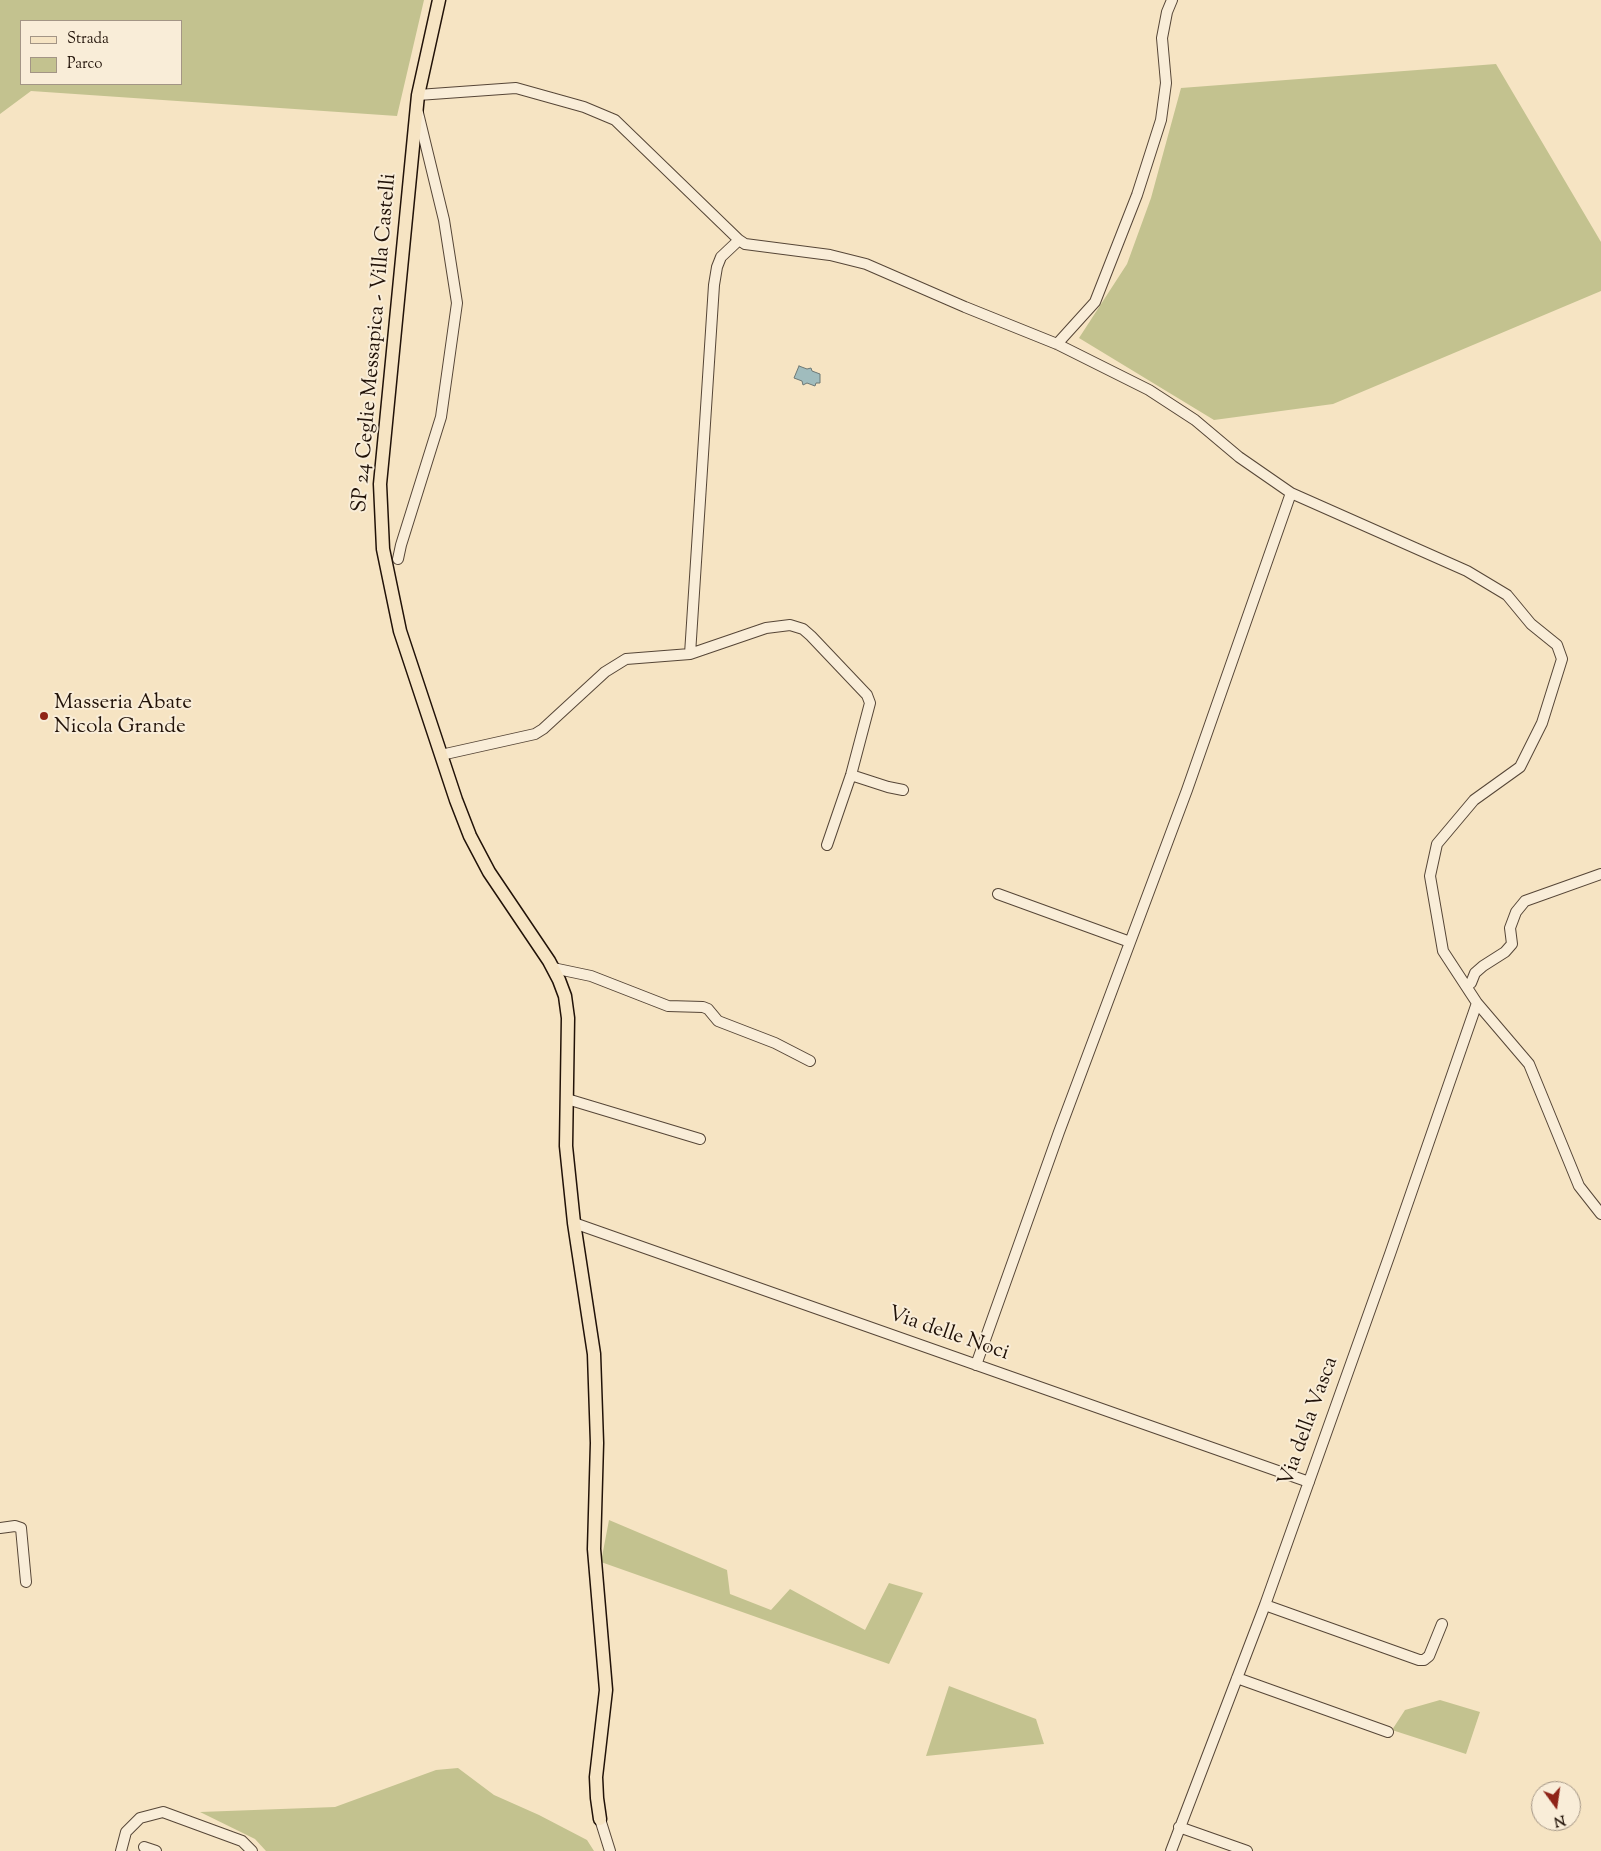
<!DOCTYPE html>
<style>
body{margin:0}
#map{position:relative;width:1601px;height:1851px;overflow:hidden;background:#f6e4c3;font-family:"Sorts Mill Goudy",serif}
canvas{display:block}
.legend{position:absolute;left:20px;top:20px;width:162px;height:65px;box-sizing:border-box;background:#f9edd8;border:1px solid #a39585;margin:0;padding:6px 9px;list-style:none;font-size:15px;color:#211208}
.legend li{display:flex;align-items:center;gap:10px;height:25px}
.legend b{width:25px;border:1px solid #a39585}
.north{position:absolute;left:1531px;top:1781px;width:50px;height:50px;box-sizing:border-box;background:#f9edd8;border:1px solid #a39585;border-radius:50%;rotate:166deg;font-size:14px;font-weight:700;line-height:20px;text-align:center;color:#211208}
.north::after{content:'';display:block;margin:auto;width:18px;height:22px;background:#8f2418;clip-path:polygon(50% 0,100% 100%,50% 72%,0 100%)}
</style>
<div id="map">
<canvas width="1601" height="1851"></canvas>
<ul class="legend">
<li><b style="height:6px;background:#f6e4c3"></b>Strada</li>
<li><b style="height:14px;background:#c3c28f"></b>Parco</li>
</ul>
<div class="north">N</div>
</div>
<script>
const c = document.querySelector('canvas').getContext('2d');
c.lineJoin = 'round';
function fill(path, color) {
  c.fillStyle = color;
  c.fill(path, 'evenodd');
}
function shape(rows) {
  const path = new Path2D();
  for (const r of rows) {
    path.moveTo(r[0], r[1]);
    for (let i = 2; i < r.length; i += 2) path.lineTo(r[i], r[i + 1]);
  }
  return path;
}
function strokePath(path, color, width, dash) {
  c.strokeStyle = color;
  c.lineWidth = width;
  c.lineCap = dash ? 'butt' : 'round';
  c.setLineDash(dash || []);
  c.stroke(path);
}
function label(font, color, halo, rows, align = 'center') {
  c.font = font + ' "Sorts Mill Goudy",serif';
  c.lineWidth = 4;
  c.setLineDash([]);
  c.textBaseline = 'middle';
  c.strokeStyle = halo;
  c.fillStyle = color;
  for (const [text, x, y, turn = 0] of rows) {
    c.save();
    c.translate(x, y);
    c.rotate((+turn || 0) * Math.PI / 180);
    c.textAlign = isNaN(turn) ? turn : align;
    if (halo) c.strokeText(text, 0, 0);
    c.fillText(text, 0, 0);
    c.restore();
  }
}
fill(shape([
 [0,0,424,0,397,116,31,91,0,114],
 [181,21,181,84,21,84,21,21],
 [1496,64,1601,242,1601,291,1333,404,1214,420,1079,338,1127,264,1151,198,1181,88],
 [609,1520,727,1570,730,1594,771,1610,790,1589,865,1630,889,1583,923,1593,889,1664,601,1562],
 [949,1686,1036,1719,1044,1744,926,1756],
 [1440,1700,1480,1712,1466,1754,1392,1730,1405,1710],
 [458,1768,494,1795,539,1815,587,1840,594,1851,266,1851,255,1839,200,1812,335,1807,436,1770]
]), '#c3c28f');
const water = shape([
 [799,366,807,369,811,368,812,371,820,374,820,383,816,383,815,386,807,383,803,385,802,381,794,378,799,366]
]);
fill(water, '#a0bcbd');
strokePath(water, '#6d7875', 1);
const minor = shape([
 [418,95,516,88,584,107,615,120,739,240,745,244,830,255,866,264,965,307,1057,344,1149,390,1195,420,1239,457,1291,493,1467,571,1507,595,1531,624,1557,645,1562,659,1542,723,1520,767,1474,800,1437,844,1430,876,1443,951,1477,1003,1529,1064,1579,1186,1601,1214],
 [1057,344,1095,302,1137,195,1161,120,1166,83,1162,38,1167,12,1172,0],
 [398,559,401,545,441,417,457,303,444,220,418,113],
 [690,654,714,285,717,267,721,257,739,240],
 [441,755,535,734,543,729,605,672,626,659,690,654,766,628,790,625,803,629,811,636,867,695,870,703,851,775,827,845],
 [851,775,888,787,903,790],
 [998,894,1130,942],
 [553,968,591,976,668,1006,703,1007,708,1009,718,1021,775,1043,810,1061],
 [1466,985,1471,983,1475,973,1483,966,1505,952,1512,944,1510,928,1516,912,1525,901,1601,874],
 [567,1099,700,1139],
 [574,1223,1309,1482],
 [976,1365,1059,1132,1187,790,1291,493],
 [0,1528,15,1526,21,1528,26,1582],
 [1265,1605,1419,1660,1424,1660,1429,1656,1442,1624],
 [1237,1678,1388,1732],
 [600,1819,610,1851],
 [1179,1827,1247,1851],
 [144,1847,156,1851],
 [121,1851,126,1832,140,1818,163,1812,242,1841,252,1851],
 [1171,1851,1265,1605,1390,1254,1477,1003]
]);
const major = shape([
 [439,0,418,95,380,484,383,549,400,631,456,800,470,836,489,872,549,961,559,980,565,996,568,1018,566,1146,574,1223,594,1354,597,1443,594,1549,606,1690,596,1777,597,1798,600,1819]
]);
strokePath(minor, '#564637', 12);
strokePath(major, '#211208', 15);
strokePath(minor, '#f9edd8', 10);
strokePath(major, '#f6e4c3', 12);
for (const [x, y, r, color] of [
 [44,716,5,"#8f2418"]
]) {
  const dot = new Path2D();
  dot.arc(x, y, r, 0, 2 * Math.PI);
  c.fillStyle = color;
  c.fill(dot);
  strokePath(dot, '#f9edd8', 2);
}
label('21px', '#211208', '#f9edd8', [
 ["SP 24 Ceglie Messapica - Villa Castelli",376,343,-85],
 ["Via delle Noci",948,1335,19],
 ["Via della Vasca",1310,1422,-70]
]);
label('21px', '#211208', '#f9edd8', [
 ["Masseria Abate",54,704],
 ["Nicola Grande",54,728]
], 'left');
</script>
